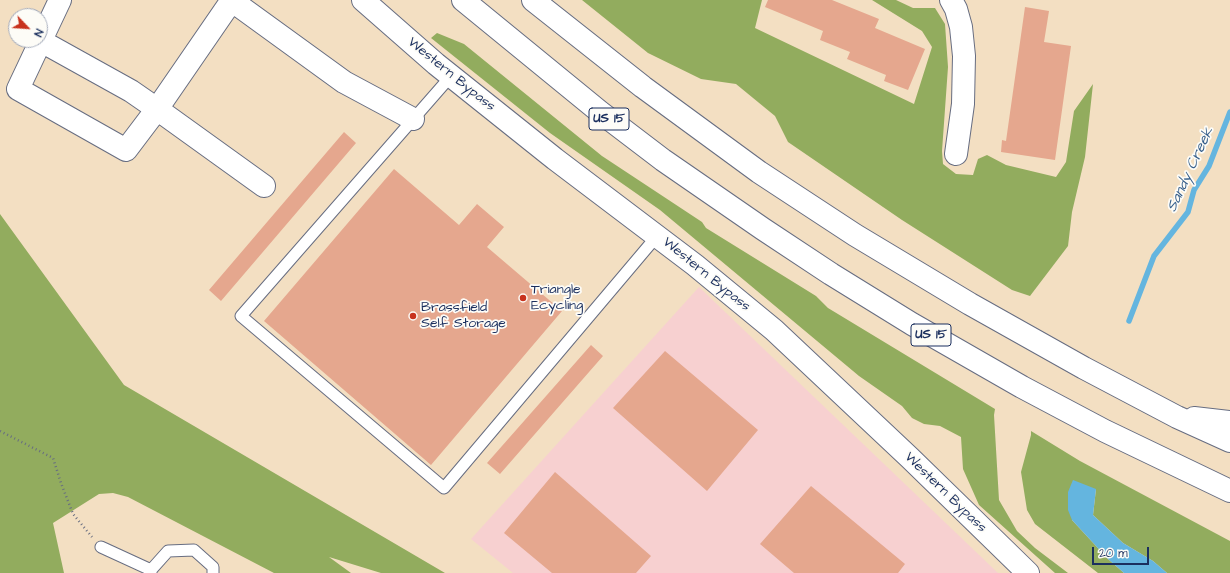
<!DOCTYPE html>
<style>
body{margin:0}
#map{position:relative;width:1230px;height:573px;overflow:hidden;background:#f3dfc2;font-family:"Architects Daughter",sans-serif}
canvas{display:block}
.north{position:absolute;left:8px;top:8px;width:40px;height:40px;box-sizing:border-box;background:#fdfcf7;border:1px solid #a3aaba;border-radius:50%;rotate:115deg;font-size:11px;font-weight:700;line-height:16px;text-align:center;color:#1b2f5e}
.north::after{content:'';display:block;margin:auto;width:14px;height:18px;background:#c8321e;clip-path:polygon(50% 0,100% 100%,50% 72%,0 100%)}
.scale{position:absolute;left:1092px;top:547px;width:57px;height:18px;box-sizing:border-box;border:2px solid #1b2f5e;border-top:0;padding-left:5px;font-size:12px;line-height:14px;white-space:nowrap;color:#1b2f5e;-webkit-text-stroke:3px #fdfcf7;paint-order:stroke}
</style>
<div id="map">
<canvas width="1230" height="573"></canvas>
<div class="north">N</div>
<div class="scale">20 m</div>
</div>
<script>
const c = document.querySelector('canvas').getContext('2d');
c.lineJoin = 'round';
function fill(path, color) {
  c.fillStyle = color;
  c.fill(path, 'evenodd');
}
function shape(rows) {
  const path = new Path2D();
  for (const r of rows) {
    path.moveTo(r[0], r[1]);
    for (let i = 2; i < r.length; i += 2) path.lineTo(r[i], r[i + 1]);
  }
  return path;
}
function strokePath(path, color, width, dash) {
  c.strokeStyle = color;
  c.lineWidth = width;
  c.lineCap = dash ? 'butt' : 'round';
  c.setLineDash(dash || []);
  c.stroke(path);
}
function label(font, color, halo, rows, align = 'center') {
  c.font = font + ' "Architects Daughter",sans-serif';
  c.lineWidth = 3.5;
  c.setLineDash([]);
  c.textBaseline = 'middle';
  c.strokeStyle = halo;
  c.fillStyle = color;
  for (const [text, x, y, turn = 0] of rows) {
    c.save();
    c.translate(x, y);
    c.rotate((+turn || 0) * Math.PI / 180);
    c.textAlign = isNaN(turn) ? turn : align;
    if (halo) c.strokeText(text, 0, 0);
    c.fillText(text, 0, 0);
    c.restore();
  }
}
fill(shape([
 [699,287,998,573,513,573,471,539]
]), '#f7d0d0');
fill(shape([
 [582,0,762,0,755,28,914,104,932,47,922,31,872,0,896,0,913,8,935,8,945,24,948,67,942,151,943,164,956,174,973,175,978,159,987,155,1006,165,1056,177,1066,162,1074,111,1093,84,1085,157,1072,212,1068,246,1030,296,1012,290,902,220,788,142,775,116,736,84,701,79,648,53],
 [437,33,464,44,602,156,702,222,706,228,816,296,828,308,995,409,994,415,999,500,1017,531,1035,548,1068,573,1055,573,979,505,963,469,961,437,940,426,924,424,912,418,902,406,859,376,660,210,550,133,431,38],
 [0,214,124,385,445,573,381,573,329,557,351,573,274,573,128,497,113,493,99,494,53,523,64,573,0,573],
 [1031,431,1080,461,1230,541,1230,573,1167,573,1153,561,1123,543,1093,515,1096,489,1072,520,1108,559,1124,573,1098,573,1035,524,1027,510,1021,472,1031,435]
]), '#92ac5e');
fill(shape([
 [1073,480,1096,489,1093,515,1123,543,1153,561,1167,573,1124,573,1108,559,1072,520,1068,510,1068,492]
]), '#64b5df');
strokePath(shape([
 [1129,321,1154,256,1188,212,1194,190,1209,166,1230,112]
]), '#64b5df', 5.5);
fill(shape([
 [768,0,832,0,879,19,875,28,925,49,908,90,884,81,886,75,847,59,850,52,820,40,823,31,765,7],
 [1025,7,1049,11,1044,42,1071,46,1055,160,1001,152,1002,140,1006,141],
 [344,132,356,143,221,301,209,290],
 [394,169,459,225,477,204,504,227,487,247,562,311,431,465,264,321],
 [591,345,603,356,500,474,487,463],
 [665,351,758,430,707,491,613,408],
 [555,472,651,556,636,573,552,573,504,533],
 [811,486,905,564,898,573,794,573,760,544]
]), '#e5a78e');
const service = shape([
 [451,76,241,316,444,488,657,236],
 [101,547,151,570],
 [151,573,151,570,168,551,194,550,213,567,213,573]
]);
const minor = shape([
 [60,0,18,89,126,150,157,109,264,186],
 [231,0,344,82,413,119],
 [951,0,956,9,961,27,964,56,963,104,956,154],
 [41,41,131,91,157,109,232,0]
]);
const tertiary = shape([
 [363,0,436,64,555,159,695,265,774,330,910,458,1028,573]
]);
const motorway = shape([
 [463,0,600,112,663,160,763,229,831,274,912,324,1022,387,1105,431,1230,491],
 [533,0,643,87,759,172,855,235,970,304,1084,368,1177,417,1230,441],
 [1194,418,1230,422]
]);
strokePath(service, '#676d81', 13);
strokePath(minor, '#676d81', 24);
strokePath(tertiary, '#676d81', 24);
strokePath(motorway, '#676d81', 24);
strokePath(shape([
 [0,431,53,458,61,483,73,514,92,537]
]), '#676d81', 2.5, [1, 3]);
strokePath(service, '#fff', 11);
strokePath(minor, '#fff', 22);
strokePath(tertiary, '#fff', 22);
strokePath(motorway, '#fff', 22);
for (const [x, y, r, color] of [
 [523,298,4,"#c8321e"],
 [413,316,4,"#c8321e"]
]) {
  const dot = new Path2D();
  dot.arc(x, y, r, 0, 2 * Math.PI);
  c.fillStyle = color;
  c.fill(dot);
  strokePath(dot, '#fdfcf7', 1.5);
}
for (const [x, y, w] of [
 [609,119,40],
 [931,335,40]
]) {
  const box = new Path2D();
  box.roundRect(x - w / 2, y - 11, w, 22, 3);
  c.fillStyle = '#fdfcf7';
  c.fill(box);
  strokePath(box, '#1b2f5e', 1);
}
label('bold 13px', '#1b2f5e', null, [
 ["US 15",609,119],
 ["US 15",931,335]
]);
label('14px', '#1b2f5e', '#fdfcf7', [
 ["Western Bypass",451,75,39],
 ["Western Bypass",706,275,39],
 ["Western Bypass",945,493,44]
]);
label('14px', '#1b2f5e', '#fdfcf7', [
 ["Triangle",531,290],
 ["Ecycling",531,306],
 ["Brassfield",421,308],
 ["Self Storage",421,324]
], 'left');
label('italic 15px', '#355e8b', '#fdfcf7', [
 ["Sandy Creek",1191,170,-65]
]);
</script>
